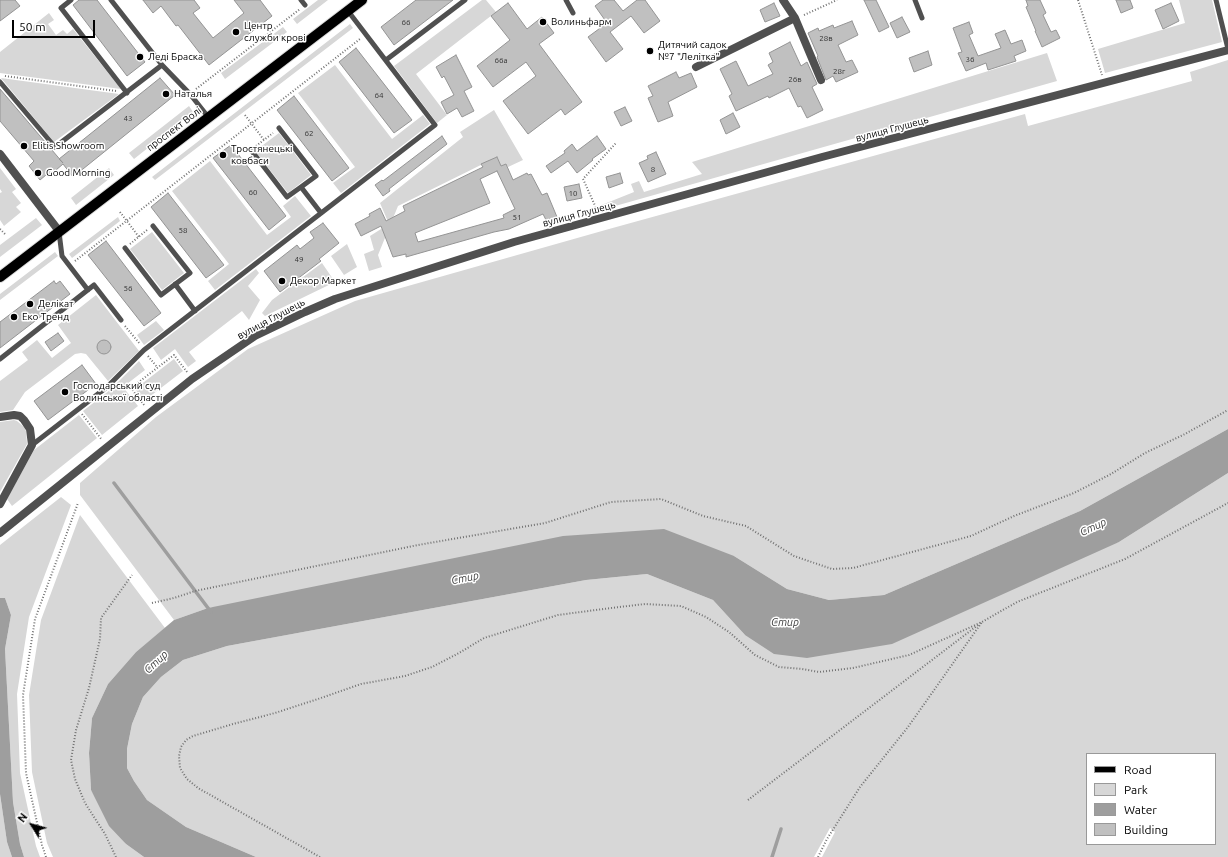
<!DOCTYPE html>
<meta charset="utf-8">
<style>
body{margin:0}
#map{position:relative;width:1228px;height:857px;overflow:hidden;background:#fff;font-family:Ubuntu,sans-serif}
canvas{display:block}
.legend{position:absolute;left:1086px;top:753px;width:130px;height:92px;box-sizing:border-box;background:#fff;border:1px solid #999;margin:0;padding:5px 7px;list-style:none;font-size:12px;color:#000}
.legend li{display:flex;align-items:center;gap:8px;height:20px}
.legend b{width:20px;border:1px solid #999}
.north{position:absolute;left:12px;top:805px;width:40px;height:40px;-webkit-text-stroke:3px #fff;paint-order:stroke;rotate:307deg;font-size:11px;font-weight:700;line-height:16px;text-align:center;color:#000}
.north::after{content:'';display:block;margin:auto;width:14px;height:18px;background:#000;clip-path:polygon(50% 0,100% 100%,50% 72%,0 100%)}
.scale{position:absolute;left:12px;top:20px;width:83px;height:18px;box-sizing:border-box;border:2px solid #000;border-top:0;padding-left:5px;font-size:12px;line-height:14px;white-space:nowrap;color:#000;-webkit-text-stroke:3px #fff;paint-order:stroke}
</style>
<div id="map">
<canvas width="1228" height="857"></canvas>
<ul class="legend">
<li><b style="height:5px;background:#000"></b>Road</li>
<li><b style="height:11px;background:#d7d7d7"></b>Park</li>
<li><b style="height:11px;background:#9e9e9e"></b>Water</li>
<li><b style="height:11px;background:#c0c0c0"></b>Building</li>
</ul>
<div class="north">N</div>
<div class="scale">50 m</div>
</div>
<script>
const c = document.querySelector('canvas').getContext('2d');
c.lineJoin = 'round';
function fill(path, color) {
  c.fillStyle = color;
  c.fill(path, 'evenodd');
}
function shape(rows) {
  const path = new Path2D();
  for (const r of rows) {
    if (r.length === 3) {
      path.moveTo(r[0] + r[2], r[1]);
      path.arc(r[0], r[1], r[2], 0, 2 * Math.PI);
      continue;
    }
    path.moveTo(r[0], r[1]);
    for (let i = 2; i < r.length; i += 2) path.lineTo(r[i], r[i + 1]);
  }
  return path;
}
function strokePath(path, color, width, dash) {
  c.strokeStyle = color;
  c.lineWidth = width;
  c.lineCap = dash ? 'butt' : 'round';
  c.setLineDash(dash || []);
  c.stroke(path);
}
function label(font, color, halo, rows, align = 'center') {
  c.font = font + ' Ubuntu,sans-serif';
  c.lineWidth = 3;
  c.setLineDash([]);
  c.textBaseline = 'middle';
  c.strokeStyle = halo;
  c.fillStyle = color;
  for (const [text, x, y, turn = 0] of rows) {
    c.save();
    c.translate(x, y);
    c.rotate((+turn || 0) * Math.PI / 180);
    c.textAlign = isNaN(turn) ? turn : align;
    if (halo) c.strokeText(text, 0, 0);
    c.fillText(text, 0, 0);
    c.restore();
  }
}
fill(shape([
 [318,0,328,0,297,24,293,19],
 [482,0,486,0,496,12,416,74,447,115,437,123,394,66],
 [1179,0,1212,0,1222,42,1105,73,1098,49,1185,23],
 [49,13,54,20,48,24,56,35,63,30,67,34,73,29,121,89,0,73,0,52],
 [350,24,353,28,155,180,152,177],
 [283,27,287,32,225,79,221,73],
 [1047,53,1057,81,601,210,599,206,634,192,631,184,639,181,644,192,702,174,692,162],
 [1228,60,1228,429,1080,511,884,595,829,600,787,589,734,556,208,608,174,620,80,495,80,483,156,417,248,349,355,301,609,229,1025,114,1028,126,1192,81,1190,72],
 [335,65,392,139,423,115,430,124,341,193,333,183,355,167,298,93],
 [1,78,119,94,54,142],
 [189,106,193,112,134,159,129,153],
 [494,110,523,160,508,167,506,164,501,166,497,157,398,206,378,255,382,267,369,271,364,254,374,250,370,236,389,224,380,203,463,137,460,132],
 [279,133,311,175,288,193,255,151],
 [210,161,267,235,291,217,283,206,295,196,311,216,215,290,208,281,229,264,172,191],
 [0,168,16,189,12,192,21,203,16,207,21,212,4,226,0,220,0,193,2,192,0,189],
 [109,168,114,175,76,205,71,198],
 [118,217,120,221,72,258,69,254],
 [36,218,42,225,0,257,0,245],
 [152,232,184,273,162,290,130,249],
 [347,244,357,267,344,275,331,256],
 [55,252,58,256,0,300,0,294],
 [322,263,335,282,265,316,262,313,272,300],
 [256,269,259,273,248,286,260,300,249,320,242,311,189,352,196,361,188,367,175,349,161,360,153,348],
 [96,295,139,351,108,381,86,354,81,353,75,354,25,392,13,410,0,412,0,381,28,360,22,352,37,340,52,358,71,343,58,325],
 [156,321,164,330,144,345,137,335],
 [174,359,183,371,144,401,135,389],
 [139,361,145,370,123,387,138,406,102,435,83,411,110,390],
 [79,415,97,438,12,506,7,499,34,450],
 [14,420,17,421,24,427,26,431,27,444,0,492,0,422],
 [1228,473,1228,857,822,857,835,832,830,828,814,857,256,857,186,827,147,800,134,781,127,768,127,749,132,724,143,697,161,677,183,660,227,646,586,580,647,574,713,600,745,635,1119,542],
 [1087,754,1215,754,1215,844,1087,844],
 [61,497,71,505,29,617,17,694,20,773,36,846,40,857,24,857,20,844,13,802,5,649,11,615,5,598,0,598,0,545],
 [80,515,165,628,136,652,108,684,92,718,89,753,91,790,126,844,144,857,53,857,47,843,32,772,29,695,41,620],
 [0,794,7,842,12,857,0,857]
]), '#d7d7d7');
fill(shape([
 [1228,429,1228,473,1119,542,892,644,807,658,774,654,745,635,713,600,647,574,586,580,227,646,183,660,161,677,143,697,132,724,127,749,127,768,134,781,147,800,186,827,256,857,144,857,126,844,109,826,91,790,89,753,92,718,108,684,136,652,174,620,208,608,563,536,664,529,734,556,787,589,829,600,884,595,1080,511],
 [0,598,5,598,11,615,5,649,13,802,20,844,24,857,12,857,7,842,0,794]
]), '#9e9e9e');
strokePath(shape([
 [114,483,211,612],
 [772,857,781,829]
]), '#9e9e9e', 3.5);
const building = shape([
 [0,0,15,0,20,6,0,21,0,0],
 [79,0,97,0,145,62,127,76,73,5,79,0],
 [143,0,194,0,200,8,193,13,213,38,244,13,234,0,260,0,272,16,209,65,178,25,176,26,161,6,153,13,143,0],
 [416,0,453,0,394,45,381,27,416,0],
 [603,0,614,0,623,11,637,0,645,0,660,21,644,33,631,16,610,32,623,49,606,62,588,37,607,23,595,6,603,0],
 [864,0,876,0,889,27,879,32,864,0],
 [1026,0,1040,0,1046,13,1043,15,1051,32,1056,30,1060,38,1042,47,1035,31,1036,31,1026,7,1028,6,1026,0],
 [1116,0,1130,0,1133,8,1121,13,1116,0],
 [508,3,527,29,542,17,554,33,539,44,582,102,565,115,561,109,528,134,503,101,536,76,526,62,493,87,477,66,510,40,491,16,508,3],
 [774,3,780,16,765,22,760,10,774,3],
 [1171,3,1179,21,1163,29,1155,10,1171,3],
 [902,17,910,32,897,38,890,23,902,17],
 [852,21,858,35,838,45,846,62,852,60,858,72,836,82,833,76,826,80,817,57,818,56,808,33,818,28,819,31,833,25,834,28,852,21],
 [969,22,973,33,969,35,978,56,1001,48,995,34,1005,30,1011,44,1022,40,1026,51,1014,56,1016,61,988,70,986,63,966,71,958,53,962,52,953,28,969,22],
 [790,42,801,66,807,62,817,84,812,87,823,110,807,118,801,106,798,107,789,88,769,98,768,96,736,111,729,96,732,94,720,69,736,61,748,86,773,74,768,65,773,62,769,53,790,42],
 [356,48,412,120,394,133,339,62,356,48],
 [928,51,932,65,914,72,909,58,928,51],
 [456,55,472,87,464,91,474,111,462,117,457,108,447,114,441,102,454,95,444,76,442,78,436,67,456,55],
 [676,72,679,78,691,73,697,87,668,102,673,116,658,122,648,98,653,96,648,86,676,72],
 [160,78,175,95,73,177,63,164,48,177,46,175,40,180,29,166,34,161,0,121,0,89,63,163,59,159,160,78],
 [294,96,349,168,332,181,277,110,294,96],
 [625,107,632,121,621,126,614,112,625,107],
 [733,113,740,127,726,134,720,120,733,113],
 [442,136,447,144,389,189,390,191,383,196,375,185,382,180,383,181,442,136],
 [597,136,606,149,592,159,593,160,577,173,568,161,551,173,546,166,565,153,564,151,572,144,577,151,597,136],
 [231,145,286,216,269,230,213,158,231,145],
 [656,152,666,174,648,182,639,163,648,159,647,156,656,152],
 [497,157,501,166,506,164,513,180,527,173,528,175,531,174,542,195,547,193,557,217,547,222,543,214,509,229,494,232,406,257,406,254,393,257,381,226,361,236,355,224,370,216,369,214,380,208,386,221,405,211,403,206,483,167,481,164,497,157],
 [497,171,515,209,503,215,504,218,418,242,415,233,490,203,480,179,497,171],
 [620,173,623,183,609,188,606,177,620,173],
 [579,184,582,198,567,201,564,187,579,184],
 [168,193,224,265,206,278,151,207,168,193],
 [323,223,339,243,319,259,321,261,280,292,264,271,297,245,300,249,314,238,310,232,323,223],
 [106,241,161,313,144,326,88,255,106,241],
 [54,281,56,284,60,281,70,294,0,348,0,322,54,281],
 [58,333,64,341,51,351,45,342,58,333],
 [104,347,7],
 [82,365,96,384,48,420,34,401,82,365]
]);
fill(building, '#c0c0c0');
strokePath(building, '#949494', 1);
const primary = shape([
 [0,277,362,0]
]);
strokePath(primary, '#dbdbdb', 12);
strokePath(shape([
 [1078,0,1102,75],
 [804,15,837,0],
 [5,76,116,91],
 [196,89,300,9],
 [245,115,264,140],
 [256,146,273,133],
 [597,210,583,179,616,143],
 [120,212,139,237],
 [0,229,5,234],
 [130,244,147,230],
 [75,261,360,39],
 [125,326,140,344],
 [148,356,157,367],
 [144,405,131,388,174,355,187,372],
 [82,414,102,440],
 [152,603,174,598,195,591,418,545,545,523,611,502,661,499,703,516,746,526,794,556,832,569,853,568,971,536,1014,516,1074,493,1111,474,1145,453,1185,434,1228,410],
 [748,800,978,625],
 [46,857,42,845,26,773,23,695,35,619,78,503],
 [116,857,105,834,85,803,75,779,71,760,76,730,89,688,100,639,101,618,132,575],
 [320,857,198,788,187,779,180,768,179,756,181,747,186,740,193,736,233,724,275,713,318,699,361,684,405,676,432,667,459,653,484,638,558,615,611,608,645,604,681,606,706,617,729,632,755,655,779,667,802,669,819,672,853,668,909,655,982,622,1017,602,1125,559,1228,503],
 [818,857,827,839,860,787,908,727,982,622]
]), '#727272', 2, [1, 2]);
strokePath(shape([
 [71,0,61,8,127,93],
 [111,0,162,65],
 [301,0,305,5],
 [566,0,573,13],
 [915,0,922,18],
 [1216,0,1228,49],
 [386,60,465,0],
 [0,82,55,147,162,65,190,94,209,118],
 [251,150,287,197,301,187,316,176,279,128],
 [301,187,321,213],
 [59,232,62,256,88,290],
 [125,248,161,295,190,273,153,226],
 [175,284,195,311],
 [0,359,94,285,121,320],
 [32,445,107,387,144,350,435,125,348,11]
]), '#505050', 5);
strokePath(shape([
 [783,0,795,18,821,80],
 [696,67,795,18],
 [0,417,14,415,20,416,24,420,30,429,32,445,0,504]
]), '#505050', 8);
strokePath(shape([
 [0,154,59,231],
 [0,533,192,379,255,336,305,312,335,299,514,242,822,157,1228,50]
]), '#505050', 8);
strokePath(primary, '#000', 10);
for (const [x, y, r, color] of [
 [543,22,4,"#000"],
 [236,32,4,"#000"],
 [650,51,4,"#000"],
 [140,57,4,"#000"],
 [166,94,4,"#000"],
 [24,146,4,"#000"],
 [223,155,4,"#000"],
 [38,173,4,"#000"],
 [282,281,4,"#000"],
 [30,304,4,"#000"],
 [14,317,4,"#000"],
 [65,392,4,"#000"]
]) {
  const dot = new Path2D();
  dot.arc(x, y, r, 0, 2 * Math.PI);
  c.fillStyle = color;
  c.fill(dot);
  strokePath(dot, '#fff', 1.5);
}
label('8px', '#303030', null, [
 ["66",406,22],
 ["28в",826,38],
 ["36",970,59],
 ["66а",501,60],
 ["28г",839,71],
 ["26в",795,79],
 ["64",379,95],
 ["43",128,118],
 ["62",309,133],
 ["8",653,169],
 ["60",253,192],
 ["10",573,193],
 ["51",517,217],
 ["58",183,230],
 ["49",299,259],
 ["56",128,288]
]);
label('10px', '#000', '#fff', [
 ["Волиньфарм",551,22],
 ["Центр",244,26],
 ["служби крові",244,38],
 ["Дитячий садок",658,45],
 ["№7 \"Лелітка\"",658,57],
 ["Леді Браска",148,57],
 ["Наталья",174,94],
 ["Elitis Showroom",32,146],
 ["Тростянецькі",231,149],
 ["ковбаси",231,161],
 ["Good Morning",46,173],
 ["Декор Маркет",290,281],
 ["Делікат",38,304],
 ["Еко Тренд",22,317],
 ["Господарський суд",73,386],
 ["Волинської області",73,398]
], 'left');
label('10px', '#000', '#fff', [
 ["проспект Волі",174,129,-37],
 ["вулиця Глушець",892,129,-15],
 ["вулиця Глушець",579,214,-15],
 ["вулиця Глушець",271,319,-28]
]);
label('italic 11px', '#3f3f3f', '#fff', [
 ["Стир",1093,527,-25],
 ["Стир",465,578,-11],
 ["Стир",785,622],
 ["Стир",156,662,-43]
]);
</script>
